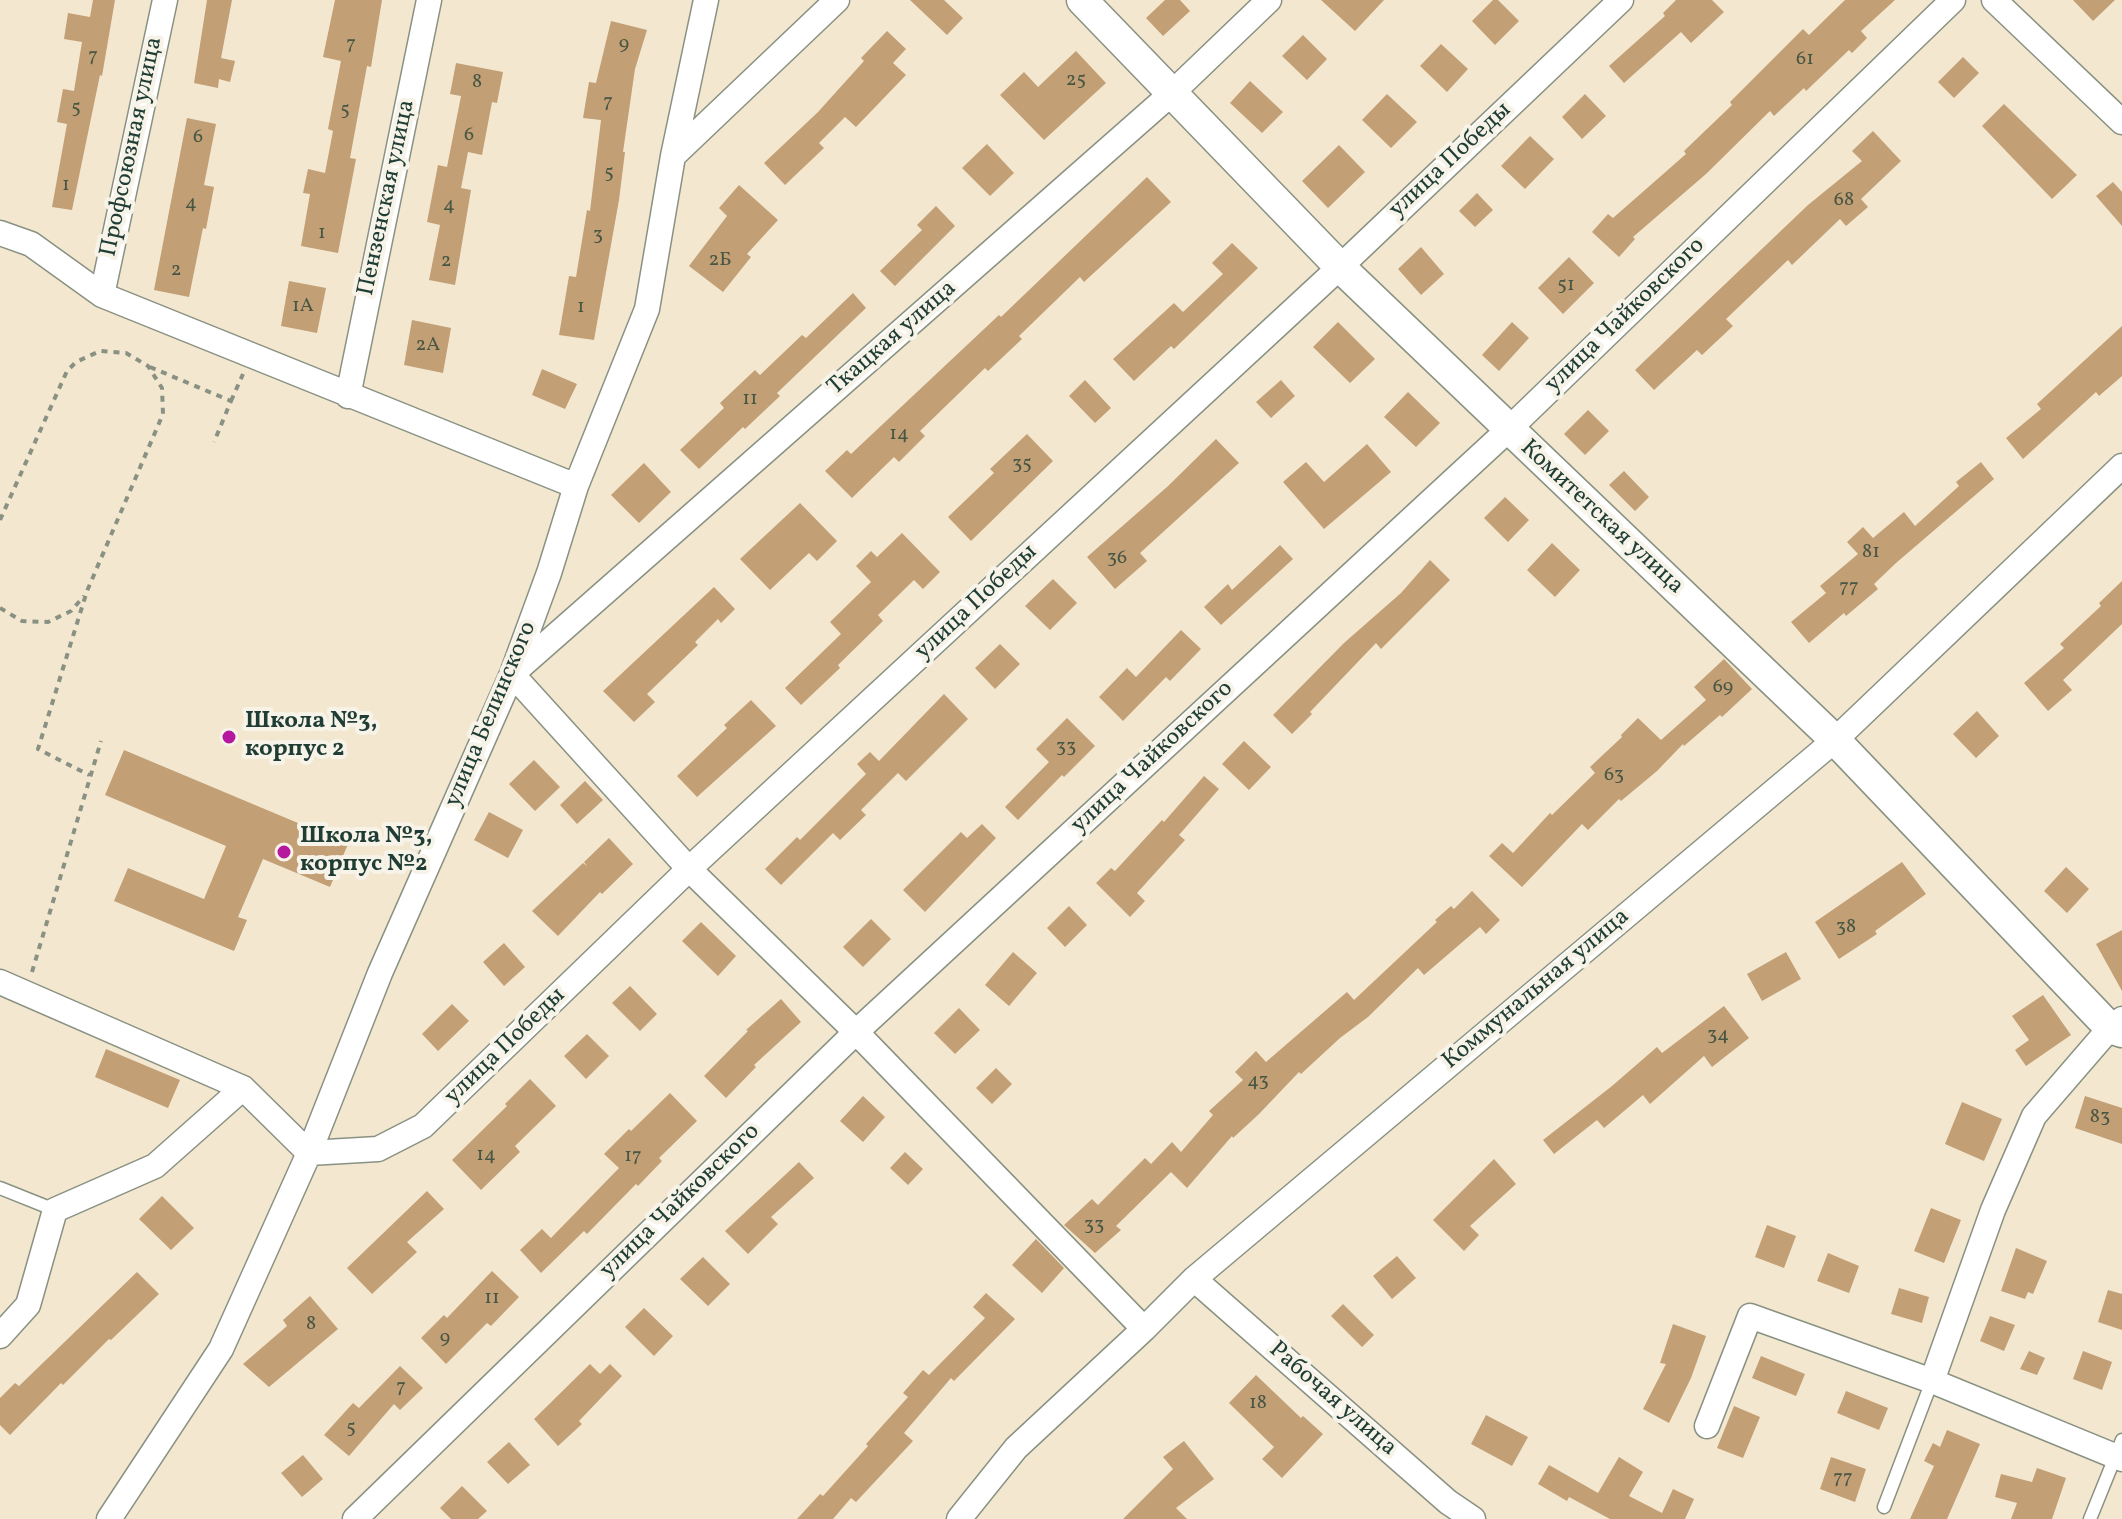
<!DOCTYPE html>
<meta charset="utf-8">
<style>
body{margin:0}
canvas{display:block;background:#f3e7d0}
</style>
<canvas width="2122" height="1519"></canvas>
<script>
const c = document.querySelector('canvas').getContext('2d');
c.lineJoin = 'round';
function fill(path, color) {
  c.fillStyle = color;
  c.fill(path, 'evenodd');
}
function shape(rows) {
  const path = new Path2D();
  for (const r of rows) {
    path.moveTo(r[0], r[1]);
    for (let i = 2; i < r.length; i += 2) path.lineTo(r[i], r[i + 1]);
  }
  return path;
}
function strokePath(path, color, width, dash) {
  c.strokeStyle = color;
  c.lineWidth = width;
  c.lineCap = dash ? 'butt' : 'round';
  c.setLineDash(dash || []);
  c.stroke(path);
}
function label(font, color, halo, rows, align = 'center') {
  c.font = font + ' Vollkorn,serif';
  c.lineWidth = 8;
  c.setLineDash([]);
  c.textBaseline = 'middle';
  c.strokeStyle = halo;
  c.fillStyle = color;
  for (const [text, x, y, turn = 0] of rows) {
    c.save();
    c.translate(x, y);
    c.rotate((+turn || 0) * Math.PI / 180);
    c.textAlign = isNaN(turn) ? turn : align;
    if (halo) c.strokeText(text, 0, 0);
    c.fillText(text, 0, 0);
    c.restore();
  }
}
fill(shape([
 [93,0,115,0,102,76,100,75,72,210,52,207,67,124,57,122,63,89,74,91,82,42,64,39,68,13,90,17],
 [207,0,232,0,221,58,235,61,230,82,219,79,218,88,194,83],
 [335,0,382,0,371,67,367,66,350,158,356,159,338,253,301,246,310,194,303,193,308,169,325,173,333,131,328,129,341,61,323,57],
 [910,0,944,0,963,18,947,35],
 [1165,0,1180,0,1190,11,1163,36,1146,18],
 [1321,0,1384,0,1355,31],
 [1493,0,1498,0,1519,21,1495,45,1472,21],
 [1676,0,1712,0,1724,12,1691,43,1681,32,1624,83,1609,66,1665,16,1663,13],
 [1845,0,1895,0,1861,31,1867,38,1852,53,1849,50,1806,91,1804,88,1774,116,1770,111,1706,174,1633,237,1635,239,1619,257,1592,232,1608,214,1613,218,1686,154,1684,151,1732,105,1730,102,1803,29,1809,35],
 [2073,0,2115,0,2093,21],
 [611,21,647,30,635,69,623,152,625,152,619,200,594,340,559,335,569,276,576,277,587,210,590,211,601,120,583,118,589,82,596,83],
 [887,31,906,49,893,63,906,75,856,127,845,117,819,143,824,148,785,185,764,163,818,112,864,61,861,58],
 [1303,35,1327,59,1307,80,1282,56],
 [1441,44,1468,69,1447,92,1420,66],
 [1076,51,1106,83,1044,140,1000,95,1024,72,1038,87],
 [1963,57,1979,73,1954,98,1938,82],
 [456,63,503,72,497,103,492,102,482,155,468,152,461,188,471,190,455,285,429,280,440,225,427,222,438,165,447,167,461,96,450,94],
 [1250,81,1283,112,1262,133,1230,103],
 [1387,94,1417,122,1391,148,1362,120],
 [1585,94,1606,116,1582,139,1562,117],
 [2004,104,2077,175,2052,199,1982,126],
 [187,118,216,124,204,185,214,187,206,229,203,228,189,297,154,290],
 [1873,131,1901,161,1861,199,1868,207,1846,226,1840,219,1792,265,1788,260,1726,319,1733,326,1702,355,1697,350,1654,390,1635,370,1808,205,1862,161,1852,151],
 [1530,136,1554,159,1525,189,1501,166],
 [987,144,1014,173,990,196,962,168],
 [1339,145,1365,172,1328,208,1302,181],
 [1147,177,1171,202,1084,282,1080,277,1019,336,1022,339,988,371,985,368,920,431,925,436,899,462,894,457,852,498,825,471,847,450,851,454,999,315,1001,317],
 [2113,182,2122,192,2122,226,2096,196],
 [739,185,778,220,747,254,751,257,723,292,689,266,727,216,719,208],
 [1477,193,1493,210,1475,227,1459,211],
 [936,206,955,226,895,286,880,271,922,230,917,225],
 [1232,243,1258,268,1174,349,1171,346,1134,381,1113,359,1174,303,1183,312,1223,274,1212,263],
 [1421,247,1444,274,1421,295,1398,269],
 [1569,257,1594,283,1563,314,1538,288],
 [289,281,326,288,317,333,281,326],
 [853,293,866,308,777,393,780,396,745,429,743,427,699,469,680,450,724,408,720,403,755,370,760,375,802,335,806,338],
 [412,320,451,328,443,373,404,365],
 [1338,322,1375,359,1350,383,1313,347],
 [1512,322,1529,338,1499,371,1482,355],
 [2122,326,2122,376,2099,396,2096,392,2023,459,2006,438,2041,409,2037,404],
 [542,369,577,384,565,409,532,395],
 [1085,380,1111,408,1095,423,1069,396],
 [1281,380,1295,396,1271,418,1256,402],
 [1408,392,1440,423,1416,447,1384,417],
 [1588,410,1609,431,1585,455,1564,434],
 [1027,434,1053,461,971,541,948,517,994,473,990,469],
 [1216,439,1239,463,1140,553,1147,561,1115,589,1087,557,1167,487],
 [1367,444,1391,472,1324,529,1283,482,1306,462,1324,482],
 [1981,462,1994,479,1896,563,1874,584,1878,589,1846,616,1844,613,1809,643,1791,622,1826,593,1820,586,1858,554,1847,542,1863,527,1873,538,1904,512,1915,526,1959,486,1956,482],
 [644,463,671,492,639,523,611,495],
 [1624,471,1649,497,1635,511,1609,485],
 [1505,497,1529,520,1508,542,1484,518],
 [800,503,837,541,817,561,809,553,770,590,740,559],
 [902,533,940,572,923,589,914,580,878,615,883,621,838,665,840,668,801,705,785,688,841,634,830,622,871,582,856,566,871,551,877,557],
 [1552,543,1580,570,1555,597,1527,570],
 [1280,545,1293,559,1221,625,1204,607,1228,584,1232,590],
 [1430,560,1450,580,1381,649,1376,643,1310,712,1312,714,1292,734,1273,715,1344,643,1401,593],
 [1053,579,1077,603,1050,630,1025,606],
 [2122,581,2122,624,2063,680,2072,690,2048,711,2024,683,2064,648,2060,644,2101,606,2099,603],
 [714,587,735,609,721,623,718,619,695,642,698,645,647,694,655,702,634,722,603,691],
 [1181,630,1201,649,1170,681,1166,677,1123,721,1099,697,1127,668,1136,677],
 [1000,644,1020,664,995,689,975,668],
 [1724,659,1752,689,1722,717,1720,715,1684,746,1683,744,1657,771,1621,801,1619,799,1588,830,1582,824,1522,887,1489,856,1502,843,1513,853,1550,813,1552,815,1595,773,1590,767,1622,737,1621,735,1638,718,1661,740,1706,700,1694,687],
 [944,694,968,719,906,781,898,773,861,810,866,815,840,840,833,833,781,885,765,869,797,837,800,840,866,774,857,764,870,752,879,761],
 [751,700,776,726,697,797,677,776,727,728,724,725],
 [1977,711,1999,736,1976,758,1953,734],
 [1067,718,1095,746,1064,777,1062,775,1018,820,1005,807,1049,762,1036,749],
 [1244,741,1271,767,1249,790,1222,764],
 [124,750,348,844,330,887,263,859,238,917,247,920,234,951,114,901,128,868,204,899,226,846,105,795],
 [534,760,560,787,535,811,509,784],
 [1204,776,1219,789,1179,835,1185,840,1137,893,1145,901,1130,917,1096,883,1111,868,1115,871,1162,820,1164,822],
 [585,781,603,800,577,824,560,805],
 [489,812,523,830,508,858,474,840],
 [982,824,996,838,925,912,903,890,961,832,967,838],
 [609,838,633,864,602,894,600,892,558,936,532,911,583,863,587,866,584,862],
 [1902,862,1926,894,1875,931,1877,934,1839,959,1815,922],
 [2066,867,2089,889,2067,913,2044,891],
 [1472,891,1500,920,1486,934,1480,927,1424,975,1418,968,1368,1017,1340,1038,1301,1074,1299,1072,1259,1114,1233,1138,1232,1136,1187,1188,1171,1172,1116,1226,1121,1230,1095,1253,1064,1225,1092,1199,1098,1205,1145,1158,1151,1164,1172,1142,1181,1152,1213,1115,1209,1111,1243,1080,1235,1072,1256,1051,1266,1062,1347,992,1354,1000,1437,922,1435,920,1451,906,1454,909],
 [1069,906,1087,925,1065,947,1047,928],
 [871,919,891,939,863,967,843,947],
 [701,922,736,956,718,976,682,941],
 [2122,930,2122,991,2096,944],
 [504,943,525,967,504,986,483,962],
 [1013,952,1037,973,1009,1006,985,985],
 [1786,952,1801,979,1762,1001,1747,974],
 [630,986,657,1014,640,1031,612,1003],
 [2043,995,2071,1035,2026,1066,2015,1050,2029,1040,2012,1016],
 [781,999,801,1022,754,1065,756,1067,726,1098,704,1076,748,1031,746,1030],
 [452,1004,469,1021,438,1051,422,1034],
 [1724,1006,1749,1038,1712,1067,1704,1056,1650,1104,1643,1095,1604,1128,1597,1120,1554,1154,1543,1140,1612,1086,1657,1047,1662,1053],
 [959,1008,980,1030,955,1054,934,1033],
 [587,1034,609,1056,586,1079,564,1056],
 [106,1049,180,1080,168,1108,95,1077],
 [996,1068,1012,1084,992,1104,976,1088],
 [530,1079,556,1106,515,1146,520,1152,481,1190,452,1160,507,1106,505,1104],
 [670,1093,697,1121,659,1158,662,1161,638,1186,636,1184,587,1234,584,1231,541,1273,520,1250,542,1229,551,1238,619,1168,604,1154,629,1129,631,1131],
 [863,1096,885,1117,863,1142,840,1121],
 [2085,1096,2122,1108,2122,1144,2075,1128],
 [1962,1102,2002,1119,1984,1161,1945,1144],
 [905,1152,923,1169,908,1185,890,1168],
 [1494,1159,1516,1184,1470,1226,1479,1235,1464,1251,1433,1220],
 [799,1162,814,1178,771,1217,778,1224,748,1254,725,1231],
 [427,1191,444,1209,407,1242,417,1252,372,1294,347,1268],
 [162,1196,194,1228,171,1250,139,1219],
 [1931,1208,1961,1220,1944,1263,1914,1251],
 [1767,1225,1796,1236,1784,1268,1755,1257],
 [1036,1239,1064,1268,1042,1293,1012,1265],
 [2016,1248,2047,1261,2033,1294,2028,1292,2025,1299,2001,1291],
 [1828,1253,1859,1266,1849,1293,1817,1281],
 [1397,1256,1416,1278,1392,1299,1373,1276],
 [703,1257,730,1284,708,1306,680,1279],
 [492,1271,519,1297,491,1326,487,1323,446,1364,421,1338,444,1315,447,1318],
 [137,1272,159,1294,111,1340,109,1339,63,1385,61,1383,10,1435,0,1425,0,1398,15,1383,19,1386],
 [1899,1288,1929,1297,1922,1323,1891,1314],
 [2108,1290,2122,1294,2122,1330,2098,1322],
 [986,1293,1015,1319,954,1381,951,1378,904,1433,913,1441,856,1502,851,1498,833,1519,797,1519,820,1494,823,1496,868,1446,866,1444,908,1397,903,1393,923,1370,929,1375,985,1318,973,1307],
 [310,1296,338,1329,269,1387,243,1364,287,1326,283,1320],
 [1343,1304,1374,1335,1362,1347,1331,1316],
 [644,1308,673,1336,654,1356,625,1327],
 [1990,1316,2015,1325,2004,1351,1980,1341],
 [1673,1324,1706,1336,1691,1378,1669,1423,1643,1409,1666,1364,1660,1363],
 [2029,1351,2045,1358,2037,1375,2020,1369],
 [2083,1351,2112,1362,2102,1390,2073,1379],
 [1761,1356,1805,1374,1796,1396,1752,1378],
 [590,1364,600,1374,610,1364,622,1376,579,1421,582,1424,558,1446,534,1419],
 [400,1366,423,1388,400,1410,394,1404,349,1456,324,1435,353,1403,359,1408],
 [1256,1375,1301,1418,1303,1416,1323,1434,1282,1478,1262,1459,1274,1447,1229,1403],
 [1846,1391,1888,1408,1879,1430,1837,1413],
 [1734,1406,1760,1417,1743,1458,1717,1448],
 [1486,1415,1528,1437,1512,1466,1471,1444],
 [1947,1430,1980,1444,1947,1519,1910,1519,1934,1466,1924,1461,1933,1443,1940,1447],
 [1184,1441,1214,1479,1176,1508,1187,1519,1123,1519,1173,1469,1163,1457],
 [509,1442,530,1465,508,1484,487,1462],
 [303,1455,323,1479,302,1497,281,1473],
 [1619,1457,1643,1472,1629,1496,1662,1513,1673,1489,1694,1499,1685,1519,1610,1519,1569,1497,1567,1501,1538,1484,1549,1465,1598,1493],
 [1831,1457,1866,1469,1855,1502,1820,1489],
 [2037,1468,2066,1478,2052,1519,2011,1519,2017,1503,1995,1497,2001,1474,2032,1482],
 [462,1486,487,1511,478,1519,451,1519,440,1508]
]), '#c29f75');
const service = shape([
 [0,1188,55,1210],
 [1884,1507,1932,1381],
 [2090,1519,2122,1440]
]);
const minor = shape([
 [1994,0,2122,122],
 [673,156,837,0],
 [0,233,31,244,102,295,576,486],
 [102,295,165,0],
 [348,396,429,0],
 [0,982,243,1088,309,1153,378,1149,423,1126,689,869,1340,267,1621,0],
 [1194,1279,1448,1502,1473,1519],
 [1144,1329,856,1032,689,869,512,674,1172,93,1269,0],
 [0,1336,28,1305,55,1210,155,1166,243,1088],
 [1932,1381,2122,1459],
 [1707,1426,1750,1316,1932,1381,1993,1210,2034,1116,2110,1028,2122,1019],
 [109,1519,221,1349,309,1153,380,973,512,674,549,573,576,486,647,309,673,156,706,0],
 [355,1519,856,1032,1508,430,1953,0],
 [959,1519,1016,1448,1144,1329,1194,1279,1835,740,2122,466]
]);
const tertiary = shape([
 [1082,0,1340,267,1835,740,2110,1028,2122,1032]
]);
strokePath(service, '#899282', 15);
strokePath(minor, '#899282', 27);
strokePath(tertiary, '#899282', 33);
strokePath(shape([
 [150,367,231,401,214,442],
 [231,401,243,374],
 [0,520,67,371,76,362,100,351,126,353,148,366,162,388,163,414,87,591,38,749,89,775],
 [0,608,22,621,48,622,71,611,84,596],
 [32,972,101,741]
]), '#899282', 4, [6, 6]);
strokePath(service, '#fff', 12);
strokePath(minor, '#fff', 24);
strokePath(tertiary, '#fff', 30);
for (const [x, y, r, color] of [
 [229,737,8,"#b5179e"],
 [284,852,8,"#b5179e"]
]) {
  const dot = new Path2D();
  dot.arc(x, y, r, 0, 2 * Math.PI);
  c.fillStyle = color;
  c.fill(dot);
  strokePath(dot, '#f7f3e8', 3);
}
label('20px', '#485644', null, [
 ["7",351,45],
 ["9",624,45],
 ["7",93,57],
 ["61",1805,60],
 ["25",1076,81],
 ["8",477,83],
 ["7",608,103],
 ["5",76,109],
 ["5",345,111],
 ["6",469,136],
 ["6",198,138],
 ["5",609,174],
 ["1",66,186],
 ["68",1844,201],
 ["4",191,204],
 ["4",449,206],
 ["1",322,234],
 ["3",598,236],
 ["2Б",720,261],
 ["2",446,262],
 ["2",176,271],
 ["51",1566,286],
 ["1А",303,307],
 ["1",581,308],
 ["2А",428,346],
 ["11",750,400],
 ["14",899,435],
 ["35",1022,465],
 ["81",1871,553],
 ["36",1117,559],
 ["77",1849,588],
 ["69",1723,688],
 ["33",1066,748],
 ["63",1614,776],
 ["38",1846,928],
 ["34",1718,1036],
 ["43",1258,1082],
 ["83",2100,1118],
 ["14",486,1156],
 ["17",633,1157],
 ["33",1094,1226],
 ["11",492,1299],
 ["8",311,1325],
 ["9",445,1339],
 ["7",401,1388],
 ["18",1258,1404],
 ["5",351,1429],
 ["77",1843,1479]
]);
label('24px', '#1f3d34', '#f7f3e8', [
 ["Профсоюзная улица",133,147,-78],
 ["улица Победы",1451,161,-43],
 ["Пензенская улица",388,198,-78],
 ["улица Чайковского",1626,316,-44],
 ["Ткацкая улица",893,339,-41],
 ["Комитетская улица",1601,518,43],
 ["улица Победы",977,603,-43],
 ["улица Белинского",492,715,-67],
 ["улица Чайковского",1153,758,-43],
 ["Коммунальная улица",1537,990,-40],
 ["улица Победы",506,1047,-44],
 ["улица Чайковского",681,1202,-44],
 ["Рабочая улица",1332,1400,41]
]);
label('bold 24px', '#1f3d34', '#f7f3e8', [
 ["Школа №3,",245,723],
 ["корпус 2",245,751],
 ["Школа №3,",300,838],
 ["корпус №2",300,866]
], 'left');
</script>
